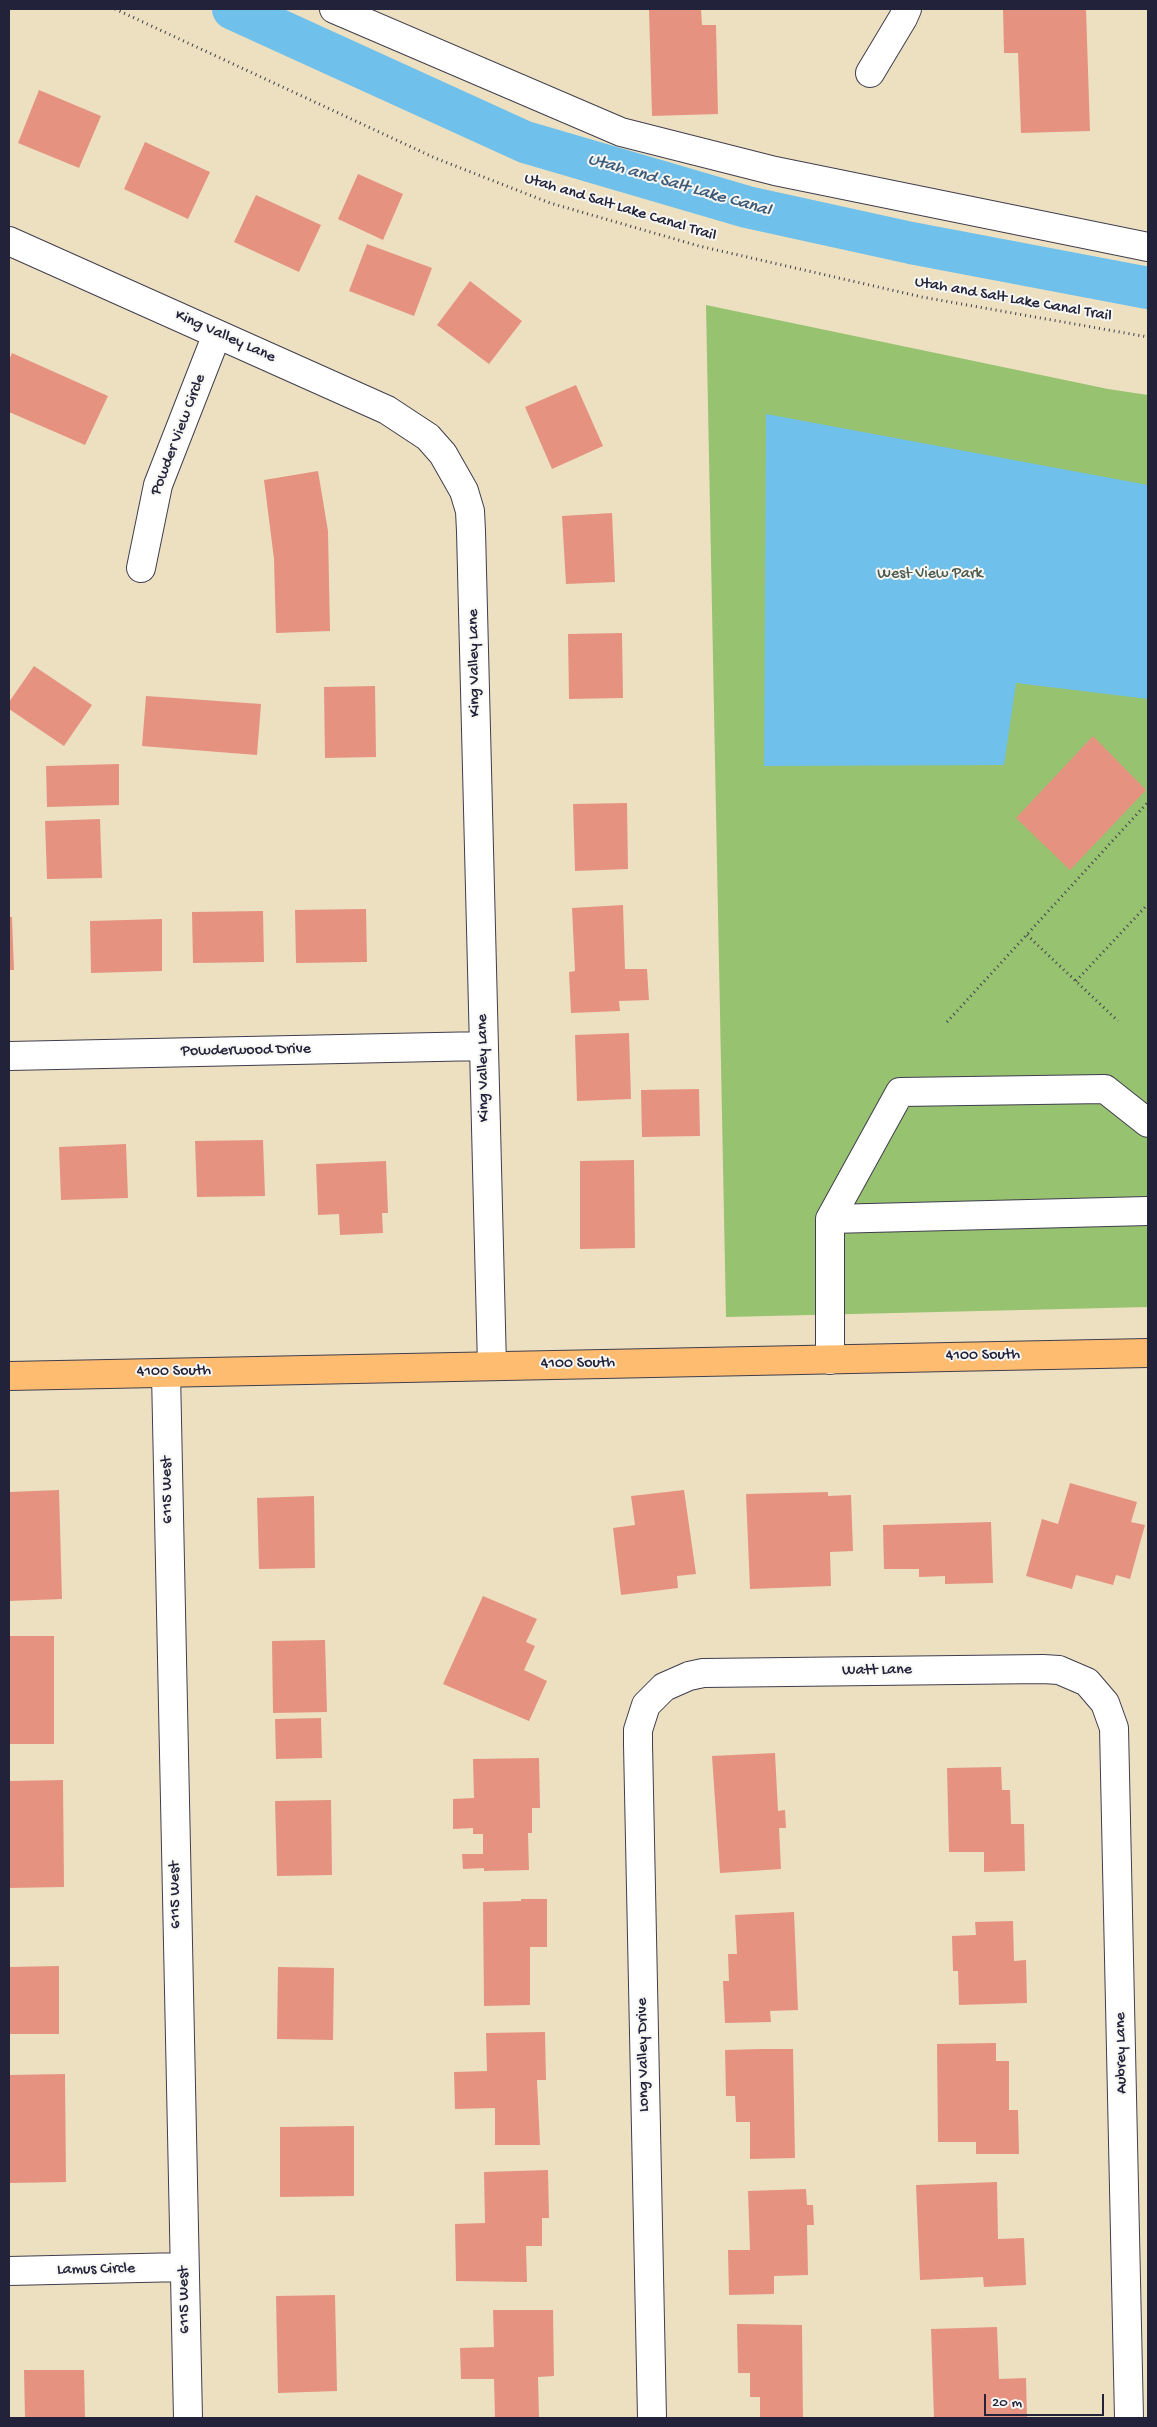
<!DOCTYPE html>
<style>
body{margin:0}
#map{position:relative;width:1157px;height:2427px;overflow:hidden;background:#ece0c1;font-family:"Gochi Hand",sans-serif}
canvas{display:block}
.frame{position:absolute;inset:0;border:10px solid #22223b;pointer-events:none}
.scale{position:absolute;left:984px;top:2394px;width:120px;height:22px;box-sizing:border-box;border:2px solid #22223b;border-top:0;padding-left:6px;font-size:15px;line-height:18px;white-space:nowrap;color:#22223b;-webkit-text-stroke:4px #f6f6f2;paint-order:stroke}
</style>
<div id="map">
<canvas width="1157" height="2427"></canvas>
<div class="frame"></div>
<div class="scale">20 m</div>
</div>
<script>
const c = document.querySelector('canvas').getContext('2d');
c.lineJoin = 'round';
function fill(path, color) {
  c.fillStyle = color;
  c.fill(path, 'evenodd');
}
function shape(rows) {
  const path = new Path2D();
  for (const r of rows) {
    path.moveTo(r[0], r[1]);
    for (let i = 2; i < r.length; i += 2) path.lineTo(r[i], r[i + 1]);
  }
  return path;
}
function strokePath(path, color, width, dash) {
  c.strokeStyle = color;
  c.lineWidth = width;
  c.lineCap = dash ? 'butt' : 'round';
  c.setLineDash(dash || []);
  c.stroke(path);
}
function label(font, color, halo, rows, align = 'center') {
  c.font = font + ' "Gochi Hand",sans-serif';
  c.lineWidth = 4;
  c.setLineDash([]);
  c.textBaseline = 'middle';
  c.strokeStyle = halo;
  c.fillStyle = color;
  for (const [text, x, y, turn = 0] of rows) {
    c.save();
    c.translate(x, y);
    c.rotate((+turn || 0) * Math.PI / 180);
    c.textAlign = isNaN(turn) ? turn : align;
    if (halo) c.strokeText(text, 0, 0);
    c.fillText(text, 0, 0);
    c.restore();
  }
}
fill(shape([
 [706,305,1108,389,1148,395,1148,1307,726,1317]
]), '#97c26f');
fill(shape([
 [766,414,1148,485,1148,699,1016,683,1004,765,764,766]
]), '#6fc0ea');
strokePath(shape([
 [233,9,525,142,747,207,911,243,1148,288]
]), '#6fc0ea', 42);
fill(shape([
 [649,9,701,9,702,25,716,25,718,114,652,116],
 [1003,9,1086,9,1090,131,1021,133,1018,53,1004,53],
 [39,90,101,116,79,168,18,143],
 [145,142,210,172,188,219,124,189],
 [358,174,403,194,383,240,338,219],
 [256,195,321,225,299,272,234,242],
 [367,244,432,268,414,316,349,291],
 [470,281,522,321,489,364,437,325],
 [12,353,108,396,85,445,9,412,9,360],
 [576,385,603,446,552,469,525,407],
 [318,471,328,531,330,631,276,633,274,559,264,480],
 [612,513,615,582,566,584,562,516],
 [622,633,623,698,569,699,568,634],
 [34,666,92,705,64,746,9,709,9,702],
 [375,686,376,757,325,758,324,687],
 [146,696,261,704,257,755,142,746],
 [1093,736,1146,790,1070,870,1016,818],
 [119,764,119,805,47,807,46,766],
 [627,803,628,869,575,871,573,804],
 [100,819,102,878,47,879,45,821],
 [623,905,625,969,647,969,649,1000,619,1001,620,1011,571,1013,569,972,575,971,572,908],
 [366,909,367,962,296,963,295,910],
 [263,911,264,962,193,963,192,912],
 [9,917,12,917,14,970,9,970],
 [162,919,162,971,91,973,90,921],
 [629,1033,631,1099,577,1101,575,1035],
 [699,1089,700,1136,642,1137,641,1090],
 [263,1140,265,1196,197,1197,195,1141],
 [126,1144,128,1198,61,1200,59,1147],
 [634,1160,635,1248,580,1249,580,1161],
 [386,1161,388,1213,382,1213,383,1233,340,1235,339,1214,318,1215,316,1164],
 [1070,1483,1137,1502,1131,1522,1145,1525,1130,1579,1116,1575,1113,1585,1076,1575,1072,1589,1026,1576,1042,1519,1058,1524],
 [59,1490,62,1599,9,1601,9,1492],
 [684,1490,696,1574,677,1576,678,1588,621,1595,613,1528,635,1525,631,1496],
 [828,1492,828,1496,851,1495,853,1551,830,1552,831,1586,750,1589,746,1494],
 [314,1496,315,1568,259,1569,257,1498],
 [991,1522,993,1583,945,1584,945,1576,919,1577,919,1569,884,1569,883,1525],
 [483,1596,537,1619,526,1642,535,1646,524,1670,547,1681,529,1721,443,1684],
 [9,1636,54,1636,54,1744,9,1744],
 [325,1640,327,1712,273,1713,272,1641],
 [321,1718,322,1758,276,1759,275,1719],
 [775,1753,778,1811,785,1810,786,1828,779,1828,781,1869,720,1873,712,1756],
 [539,1758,540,1808,532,1808,532,1833,528,1833,529,1870,484,1871,484,1868,463,1869,462,1854,483,1854,483,1834,473,1834,473,1828,453,1829,453,1799,474,1798,473,1759],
 [1001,1767,1002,1790,1010,1790,1011,1824,1024,1824,1025,1871,984,1872,984,1852,949,1852,947,1768],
 [63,1780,64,1887,9,1888,9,1781],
 [331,1800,332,1875,277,1876,275,1801],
 [521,1899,547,1899,547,1947,530,1947,530,2005,484,2006,483,1902,521,1901],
 [794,1912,798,2010,770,2011,771,2022,725,2023,723,1981,729,1981,728,1954,737,1954,735,1915],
 [1013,1921,1014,1961,1026,1960,1027,2003,959,2005,958,1971,953,1971,952,1936,976,1935,975,1922],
 [59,1966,59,2034,9,2034,9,1967],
 [278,1967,334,1968,333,2040,277,2039],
 [545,2032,546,2080,537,2080,540,2145,495,2145,495,2108,455,2109,454,2072,487,2071,486,2033],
 [996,2043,996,2061,1009,2061,1009,2110,1018,2110,1019,2154,976,2154,976,2142,938,2142,937,2044],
 [760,2049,793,2049,795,2158,750,2159,750,2122,736,2122,735,2096,726,2096,725,2050],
 [65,2074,66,2182,10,2183,9,2075],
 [354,2126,354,2196,280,2197,280,2127],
 [548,2170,549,2218,542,2218,542,2246,526,2246,527,2282,456,2281,455,2224,485,2223,484,2172],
 [997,2182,998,2239,1024,2238,1026,2285,984,2287,983,2277,920,2280,916,2185],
 [806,2189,807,2205,813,2205,814,2225,807,2225,808,2275,774,2276,774,2294,729,2295,728,2250,750,2250,748,2191],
 [335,2295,337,2391,278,2393,276,2296],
 [493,2310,553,2310,554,2376,538,2377,539,2417,495,2418,494,2379,461,2379,460,2348,494,2347],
 [737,2324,802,2325,803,2418,760,2418,760,2397,750,2397,750,2373,738,2373],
 [997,2327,999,2379,1026,2378,1027,2418,934,2418,931,2329],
 [24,2370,84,2370,85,2418,25,2418]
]), '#e59380');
const minor = shape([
 [334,9,621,132,775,171,1148,247],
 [870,73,903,18,907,9],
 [9,241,387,410,428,437,443,454,464,491,470,511,471,531,492,1366],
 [141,568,158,485,217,334],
 [9,1056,484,1046],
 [830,1219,1148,1211],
 [830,1360,830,1219,900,1092,1105,1089,1148,1123],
 [166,1373,188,2418],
 [9,2271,184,2267],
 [652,2418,638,1744,638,1730,646,1705,664,1687,689,1676,703,1673,1043,1669,1059,1670,1087,1682,1105,1703,1114,1728,1129,2418]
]);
const major = shape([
 [9,1376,1148,1353]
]);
strokePath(minor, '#403e4f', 30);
strokePath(major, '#403e4f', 30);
strokePath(shape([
 [115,9,435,158,550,203,699,246,922,297,1148,337],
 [1027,935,1118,1021],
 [1076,981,1148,904],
 [947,1022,1148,802]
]), '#403e4f', 3, [1, 4]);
strokePath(minor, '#fff', 28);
strokePath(major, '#febc70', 28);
label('16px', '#22223b', '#f6f6f2', [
 ["Utah and Salt Lake Canal Trail",620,208,17],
 ["Utah and Salt Lake Canal Trail",1013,300,10],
 ["King Valley Lane",225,337,24],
 ["Powder View Circle",179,435,-69],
 ["King Valley Lane",475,663,-91],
 ["Powderwood Drive",246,1051,-1],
 ["King Valley Lane",484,1068,-91],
 ["4100 South",983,1356,-1],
 ["4100 South",578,1364,-1],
 ["4100 South",174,1372,-1],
 ["6115 West",168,1490,-91],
 ["Watt Lane",877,1671,-1],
 ["6115 West",176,1895,-91],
 ["Aubrey Lane",1122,2053,-91],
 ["Long Valley Drive",644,2055,-91],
 ["Lamus Circle",96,2270,-1],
 ["6115 West",185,2300,-91]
]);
label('16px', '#4b5a4d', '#f6f6f2', [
 ["West View Park",930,575]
]);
label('italic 18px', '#3d5978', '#f6f6f2', [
 ["Utah and Salt Lake Canal",679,186,16]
]);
</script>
